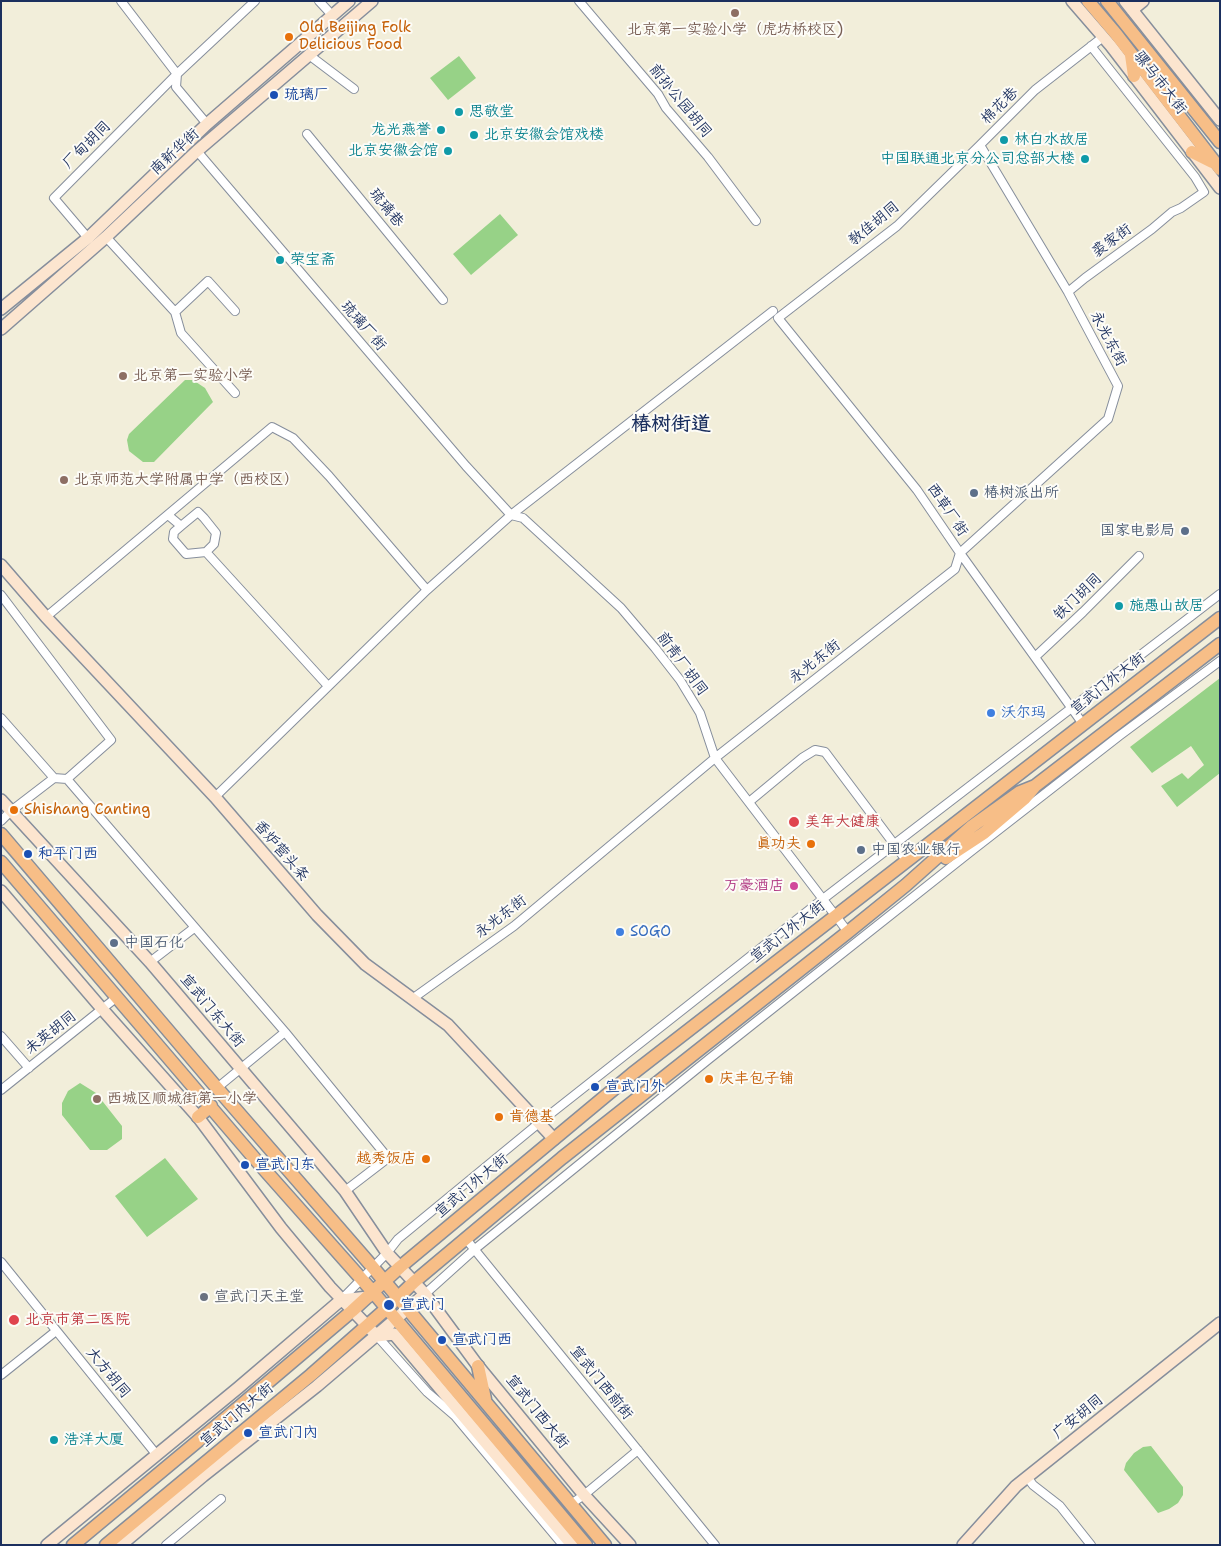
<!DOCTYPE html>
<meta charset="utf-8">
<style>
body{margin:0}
#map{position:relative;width:1221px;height:1546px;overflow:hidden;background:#f2eeda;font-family:"Shantell Sans",sans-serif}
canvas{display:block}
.frame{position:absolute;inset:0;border:2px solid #1b2f5e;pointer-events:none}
</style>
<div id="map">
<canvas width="1221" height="1546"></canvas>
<div class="frame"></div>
</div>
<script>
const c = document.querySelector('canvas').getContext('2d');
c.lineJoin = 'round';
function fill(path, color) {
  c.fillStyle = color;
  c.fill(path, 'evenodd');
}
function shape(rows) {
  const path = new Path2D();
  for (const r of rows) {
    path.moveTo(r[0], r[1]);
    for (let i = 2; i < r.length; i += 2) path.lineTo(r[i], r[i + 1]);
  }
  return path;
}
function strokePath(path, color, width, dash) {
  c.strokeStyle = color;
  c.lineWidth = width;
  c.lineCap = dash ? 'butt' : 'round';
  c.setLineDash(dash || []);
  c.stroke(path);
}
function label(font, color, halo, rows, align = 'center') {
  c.font = font + ' "Shantell Sans","LXGW WenKai TC",sans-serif';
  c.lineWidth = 4;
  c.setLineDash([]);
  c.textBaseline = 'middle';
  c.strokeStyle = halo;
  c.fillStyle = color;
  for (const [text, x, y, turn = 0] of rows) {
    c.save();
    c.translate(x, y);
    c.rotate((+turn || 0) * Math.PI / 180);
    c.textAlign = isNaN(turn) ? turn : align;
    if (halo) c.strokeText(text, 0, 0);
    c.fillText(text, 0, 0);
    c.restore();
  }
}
fill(shape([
 [459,56,476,78,448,100,430,78],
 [500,214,518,235,471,275,453,254],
 [185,380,193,380,205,388,213,402,154,462,143,462,129,451,127,440,129,434],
 [1220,678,1220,773,1177,807,1161,786,1182,773,1188,779,1204,765,1191,746,1152,773,1130,747],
 [80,1083,96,1093,122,1126,122,1139,107,1150,90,1150,62,1115,62,1103,68,1091],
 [165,1158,198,1199,147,1237,115,1196],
 [1151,1446,1183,1487,1183,1495,1178,1503,1169,1509,1158,1513,1124,1470,1126,1463,1134,1453,1143,1447]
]), '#97d287');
const street = shape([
 [121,1,177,74,176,87,207,124],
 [319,1,332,15],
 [579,1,658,94,666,108,708,157,756,221],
 [309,55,354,89],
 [307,134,443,300],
 [980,145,897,226,778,318,917,490,960,553,1083,724],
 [197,151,466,466,511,515,523,518,621,608,655,648,680,680,700,713,715,758,848,932],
 [106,237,175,312],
 [88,238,54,198,177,74,255,1],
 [1068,292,1085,278,1152,229,1172,212,1181,208,1204,192,1195,177,1091,46],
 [235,393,181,333,175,312,208,281,235,311],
 [168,515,181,526,174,532,173,539,186,554,206,552,328,686],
 [181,526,198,512,204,518,216,533,214,544,206,552],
 [427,590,511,515,773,311],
 [1,595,111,740,67,779],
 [46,617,272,427,293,438,329,476,427,590,215,797],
 [1035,657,1083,612,1139,556],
 [1,718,54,778,67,779,285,1032,388,1158,345,1191],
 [749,802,802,758,815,750,825,752,906,860],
 [1,821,11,811,54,778],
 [150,962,194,928],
 [412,999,514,926,715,758,955,569,960,553,1108,419,1118,386,1068,292,980,145,1035,90,1103,37],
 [1,1036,29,1068],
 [217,1088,285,1032],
 [1,1090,117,997],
 [466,1239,715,1545],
 [1,1262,156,1454],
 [425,1294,475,1249,709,1059,970,852,1119,736,1220,661],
 [341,1300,387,1253,398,1239,539,1123,823,899,1220,594],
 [377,1336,427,1392,455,1416,563,1545],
 [1,1375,56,1331],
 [1027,1477,1033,1485,1060,1506,1091,1545],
 [571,1504,584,1495,638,1450],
 [166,1545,221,1499]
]);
const secondary = shape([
 [1072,1,1111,46,1220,188],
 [1125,1,1220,120],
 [1132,10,1143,1],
 [1,309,88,238,207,124,349,1],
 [1,329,106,237,197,151,372,1],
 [1,565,46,617,215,797,317,915,365,964,448,1025,554,1139],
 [1,800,150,962,345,1191,387,1253,425,1294,478,1366,584,1495,630,1545],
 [1,891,103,1010,198,1117,281,1228,330,1287,377,1336,394,1334],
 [394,1334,572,1545],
 [47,1545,238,1388,341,1300,368,1297],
 [121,1545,203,1476,317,1386,425,1294],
 [963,1545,1016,1486,1220,1323]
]);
const primary = shape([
 [1088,1,1116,34,1220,169],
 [1107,1,1220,142],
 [1131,55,1134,76],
 [1192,152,1212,162],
 [1,834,217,1088,370,1264,605,1545],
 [946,858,984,833,1024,799,1035,786,1220,644],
 [1,862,255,1159,373,1292,586,1545],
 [198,1117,211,1106],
 [478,1366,485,1399],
 [73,1545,240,1406,352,1311,400,1267,632,1074,1220,618],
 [106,1545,311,1375,386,1309,414,1282,562,1158,848,932,906,885,971,827,1020,792,1035,786]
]);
strokePath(street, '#868e9c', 10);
strokePath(secondary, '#868e9c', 14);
strokePath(primary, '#868e9c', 15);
strokePath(street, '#fff', 8);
strokePath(secondary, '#fce5cf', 11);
strokePath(primary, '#f7be87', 12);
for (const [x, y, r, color] of [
 [735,13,5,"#8d6e63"],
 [289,37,5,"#e8710a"],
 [274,95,5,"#1a4fb4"],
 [459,112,5,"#0f9aa8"],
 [441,130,5,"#0f9aa8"],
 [474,135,5,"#0f9aa8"],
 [1004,140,5,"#0f9aa8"],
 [448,151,5,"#0f9aa8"],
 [1085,159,5,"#0f9aa8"],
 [280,260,5,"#0f9aa8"],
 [123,376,5,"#8d6e63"],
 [64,480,5,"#8d6e63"],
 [974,493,5,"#5c6f8a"],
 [1185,531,5,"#5c6f8a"],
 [1119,606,5,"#0f9aa8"],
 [991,713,5,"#3f7fe0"],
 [14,810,5,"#e8710a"],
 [794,822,6,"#e0444e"],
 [811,844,5,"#e8710a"],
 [861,850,5,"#5c6f8a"],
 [28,854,5,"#1a4fb4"],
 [794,886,5,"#d1479c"],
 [620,932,5,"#3f7fe0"],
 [114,943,5,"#5c6f8a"],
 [709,1079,5,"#e8710a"],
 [595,1087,5,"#1a4fb4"],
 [97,1099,5,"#8d6e63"],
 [499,1117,5,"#e8710a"],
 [426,1159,5,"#e8710a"],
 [245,1165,5,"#1a4fb4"],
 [204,1297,5,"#6b7280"],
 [389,1305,6,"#1a4fb4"],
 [14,1320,6,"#e0444e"],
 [442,1340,5,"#1a4fb4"],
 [248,1433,5,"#1a4fb4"],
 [54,1440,5,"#0f9aa8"]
]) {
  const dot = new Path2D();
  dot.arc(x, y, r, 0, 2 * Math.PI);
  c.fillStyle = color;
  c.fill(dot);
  strokePath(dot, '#fdfcf7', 2);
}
label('15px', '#c56008', '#fdfcf7', [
 ["Old Beijing Folk",299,28],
 ["Delicious Food",299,45],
 ["Shishang Canting",24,810],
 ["真功夫",801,844,"right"],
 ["庆丰包子铺",719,1079],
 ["肯德基",509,1117],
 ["越秀饭店",416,1159,"right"]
], 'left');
label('15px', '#785e54', '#fdfcf7', [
 ["北京第一实验小学（虎坊桥校区)",735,30,"center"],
 ["北京第一实验小学",133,376],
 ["北京师范大学附属中学（西校区）",74,480],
 ["西城区顺城街第一小学",107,1099]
], 'left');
label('15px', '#1b2f5e', '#fdfcf7', [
 ["骡马市大街",1160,83,52],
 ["前孙公园胡同",680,101,51],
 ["棉花巷",1000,106,-45],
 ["厂甸胡同",87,145,-45],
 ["南新华街",175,152,-43],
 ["琉璃巷",386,208,51],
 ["教佳胡同",874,224,-39],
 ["裘家街",1112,241,-36],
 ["琉璃厂街",363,326,49],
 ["永光东街",1108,339,62],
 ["西草厂街",947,510,56],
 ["铁门胡同",1078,597,-44],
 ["永光东街",815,662,-38],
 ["前青厂胡同",682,664,54],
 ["宣武门外大街",1108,684,-38],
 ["香炉营头条",281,851,49],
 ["永光东街",501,917,-37],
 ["宣武门外大街",788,932,-38],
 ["宣武门东大街",212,1011,50],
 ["未英胡同",51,1033,-38],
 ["宣武门外大街",472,1186,-40],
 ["大方胡同",108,1373,51],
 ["宣武门西前街",601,1383,51],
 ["宣武门西大街",537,1412,51],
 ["宣武门内大街",237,1415,-40],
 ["广安胡同",1078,1417,-39]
]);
label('15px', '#164399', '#fdfcf7', [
 ["琉璃厂",284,95],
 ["和平门西",38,854],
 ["宣武门外",605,1087],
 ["宣武门东",255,1165],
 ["宣武门",400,1305],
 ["宣武门西",452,1340],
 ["宣武门内",258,1433]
], 'left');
label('15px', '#0d838f', '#fdfcf7', [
 ["思敬堂",469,112],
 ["龙光燕誉",431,130,"right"],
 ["北京安徽会馆戏楼",484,135],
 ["林白水故居",1014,140],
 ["北京安徽会馆",438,151,"right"],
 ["中国联通北京分公司总部大楼",1075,159,"right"],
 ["荣宝斋",290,260],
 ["施愚山故居",1129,606],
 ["浩洋大厦",64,1440]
], 'left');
label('15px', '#4e5e75', '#fdfcf7', [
 ["椿树派出所",984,493],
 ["国家电影局",1175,531,"right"],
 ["中国农业银行",871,850],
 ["中国石化",124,943]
], 'left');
label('15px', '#366cbe', '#fdfcf7', [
 ["沃尔玛",1001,713],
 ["SOGO",630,932]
], 'left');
label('15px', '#be3a42', '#fdfcf7', [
 ["美年大健康",805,822],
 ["北京市第二医院",25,1320]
], 'left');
label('15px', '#b23c85', '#fdfcf7', [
 ["万豪酒店",784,886]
], 'right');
label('15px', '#5b616d', '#fdfcf7', [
 ["宣武门天主堂",214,1297]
], 'left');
label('bold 20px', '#1b2f5e', '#fdfcf7', [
 ["椿树街道",671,425]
]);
</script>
